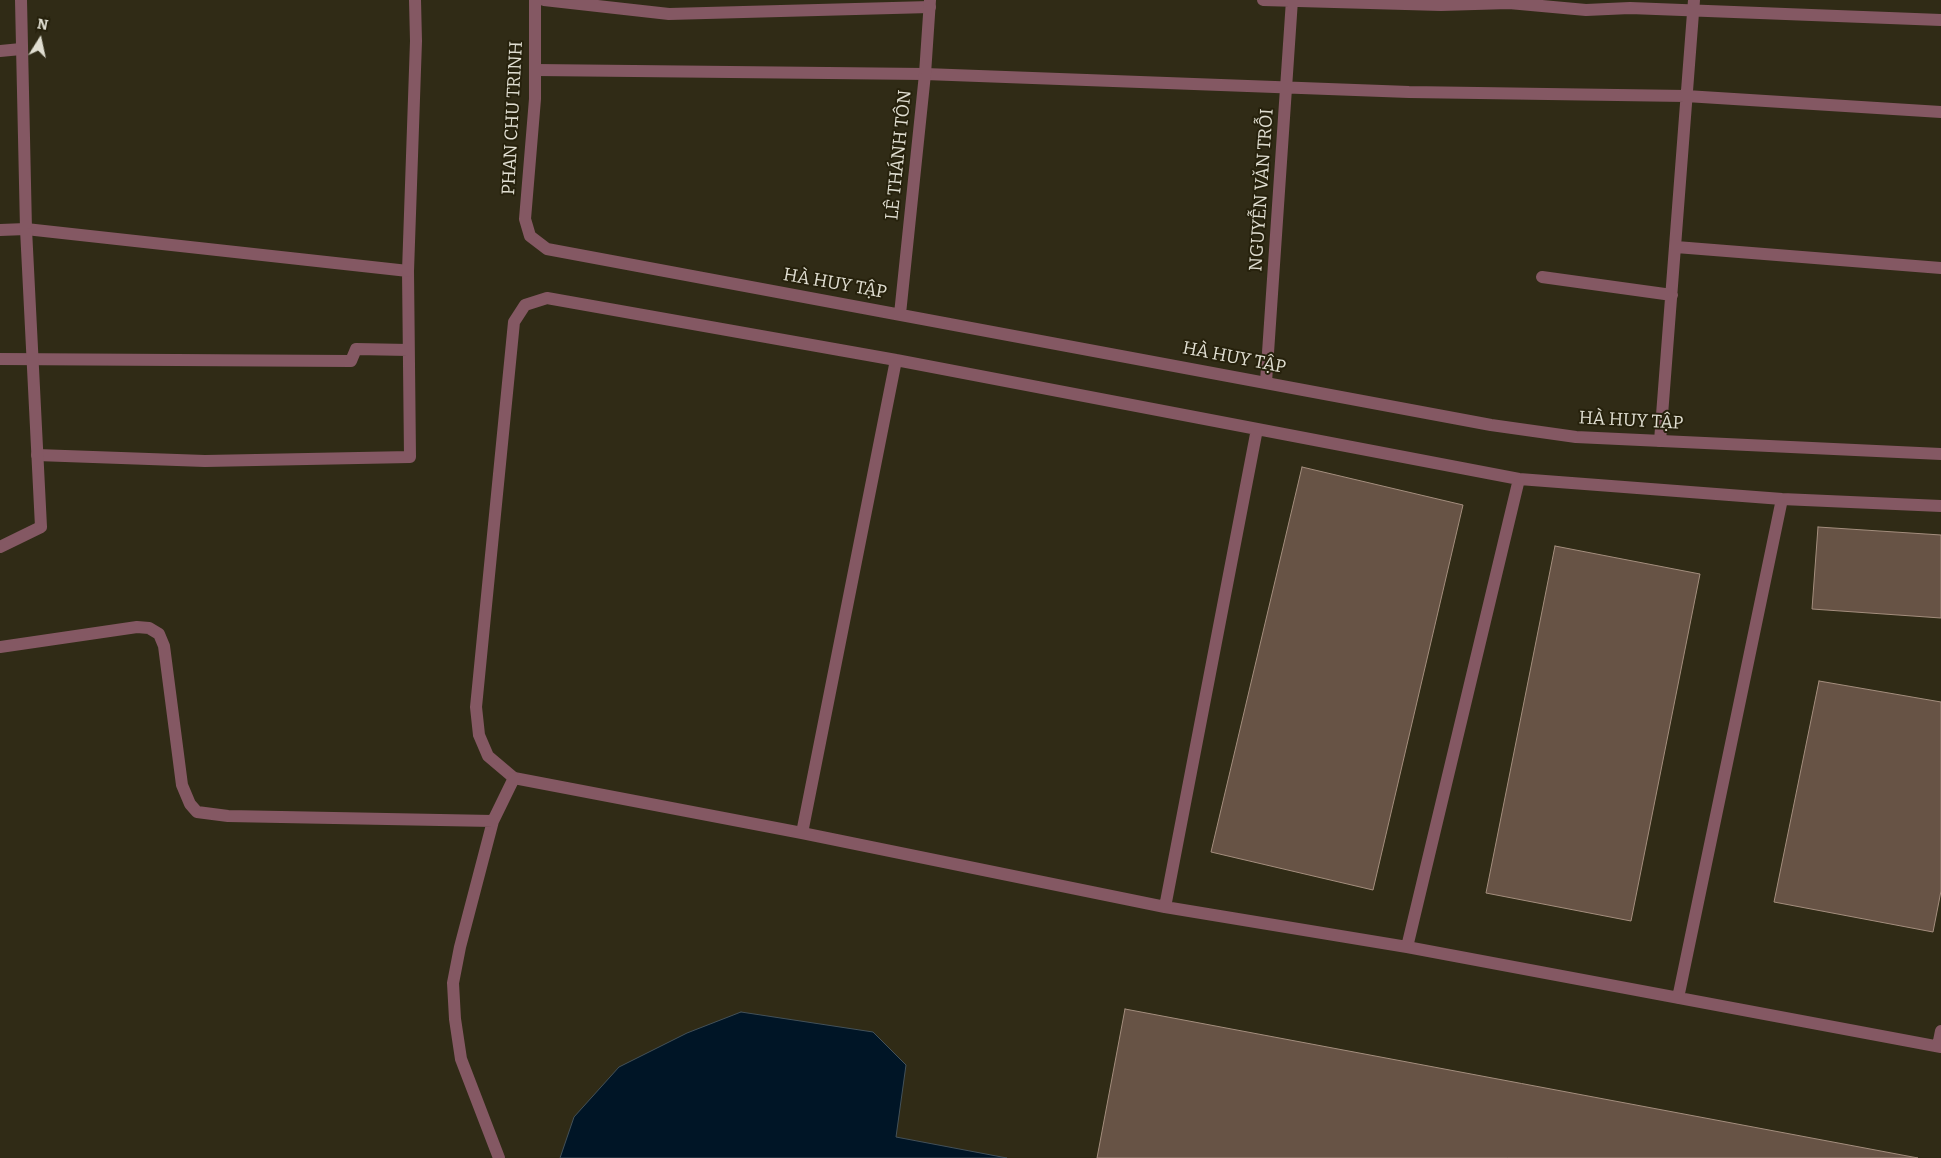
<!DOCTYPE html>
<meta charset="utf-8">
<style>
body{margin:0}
#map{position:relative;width:1941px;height:1158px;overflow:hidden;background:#302b16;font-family:Bitter,serif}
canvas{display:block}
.north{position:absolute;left:15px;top:15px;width:50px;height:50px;-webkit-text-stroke:4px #26210c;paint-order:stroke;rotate:10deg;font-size:14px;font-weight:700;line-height:20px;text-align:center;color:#e0ded1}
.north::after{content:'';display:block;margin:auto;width:18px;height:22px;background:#e0ded1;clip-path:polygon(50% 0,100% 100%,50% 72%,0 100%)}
</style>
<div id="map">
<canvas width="1941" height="1158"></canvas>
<div class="north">N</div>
</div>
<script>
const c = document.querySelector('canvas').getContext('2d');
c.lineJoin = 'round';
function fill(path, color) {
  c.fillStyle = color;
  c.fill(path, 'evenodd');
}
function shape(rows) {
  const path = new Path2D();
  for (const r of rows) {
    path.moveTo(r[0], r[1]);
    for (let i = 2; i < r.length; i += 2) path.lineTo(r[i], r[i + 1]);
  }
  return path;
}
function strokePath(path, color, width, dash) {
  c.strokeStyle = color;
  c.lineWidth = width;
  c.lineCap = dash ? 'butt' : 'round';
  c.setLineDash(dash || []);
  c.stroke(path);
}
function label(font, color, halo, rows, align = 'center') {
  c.font = font + ' Bitter,serif';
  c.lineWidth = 4;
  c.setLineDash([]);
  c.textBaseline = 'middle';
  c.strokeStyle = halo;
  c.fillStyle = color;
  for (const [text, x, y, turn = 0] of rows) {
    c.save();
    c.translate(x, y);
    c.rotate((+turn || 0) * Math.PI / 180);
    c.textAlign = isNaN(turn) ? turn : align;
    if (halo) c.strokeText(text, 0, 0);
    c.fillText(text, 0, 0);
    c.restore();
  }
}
const water = shape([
 [741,1012,873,1032,906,1065,896,1137,1007,1158,560,1158,574,1117,619,1067,687,1033,741,1012]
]);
fill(water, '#001526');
strokePath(water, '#435159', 1);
const building = shape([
 [1302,467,1463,505,1373,890,1211,852,1302,467],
 [1818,527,1941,535,1941,618,1812,609,1818,527],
 [1555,546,1700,574,1631,921,1486,893,1555,546],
 [1819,681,1941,702,1941,891,1933,932,1774,902,1819,681],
 [1125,1009,1918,1158,1097,1158,1125,1009]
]);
fill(building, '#675345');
strokePath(building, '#a48e7e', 1);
strokePath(shape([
 [544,0,669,14,930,7],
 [1263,0,1441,5,1509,3,1586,10,1630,8,1941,20],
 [0,51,21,49],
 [536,70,925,74,1409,92,1686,96,1941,112],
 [0,230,26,229,408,271,410,457,205,461,37,455],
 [1676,247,1941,268],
 [1542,277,1672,295],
 [0,359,351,361,356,349,408,350],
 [1266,382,1292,0],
 [1660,441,1694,0],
 [1941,506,1782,499,1519,479,896,360,547,298,525,305,514,322,476,707,479,735,488,756,514,778,802,833,1165,907,1407,947,1941,1047],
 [802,833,896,360],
 [1165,907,1257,429],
 [1407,947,1519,479],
 [1678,998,1782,499],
 [1938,1046,1941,1031]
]), '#845863', 12);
strokePath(shape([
 [535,0,535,99,525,219,530,236,547,249,1491,425,1576,437,1941,454],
 [408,271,416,41,415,0],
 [900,314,925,74,930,0],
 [0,547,41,527,26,229,21,0],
 [0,647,137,627,149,628,159,634,164,646,182,785,190,804,197,812,228,816,493,821],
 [499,1158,461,1059,455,1019,453,983,460,947,493,821,514,778]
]), '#845863', 12);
label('18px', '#e0ded1', '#26210c', [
 ["PHAN CHU TRINH",513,118,-87],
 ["LÊ THÁNH TÔN",899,155,-84],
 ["NGUYỄN VĂN TRỖI",1262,190,-86],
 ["HÀ HUY TẬP",835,284,10],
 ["HÀ HUY TẬP",1234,358,11],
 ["HÀ HUY TẬP",1631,421,3]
]);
</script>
